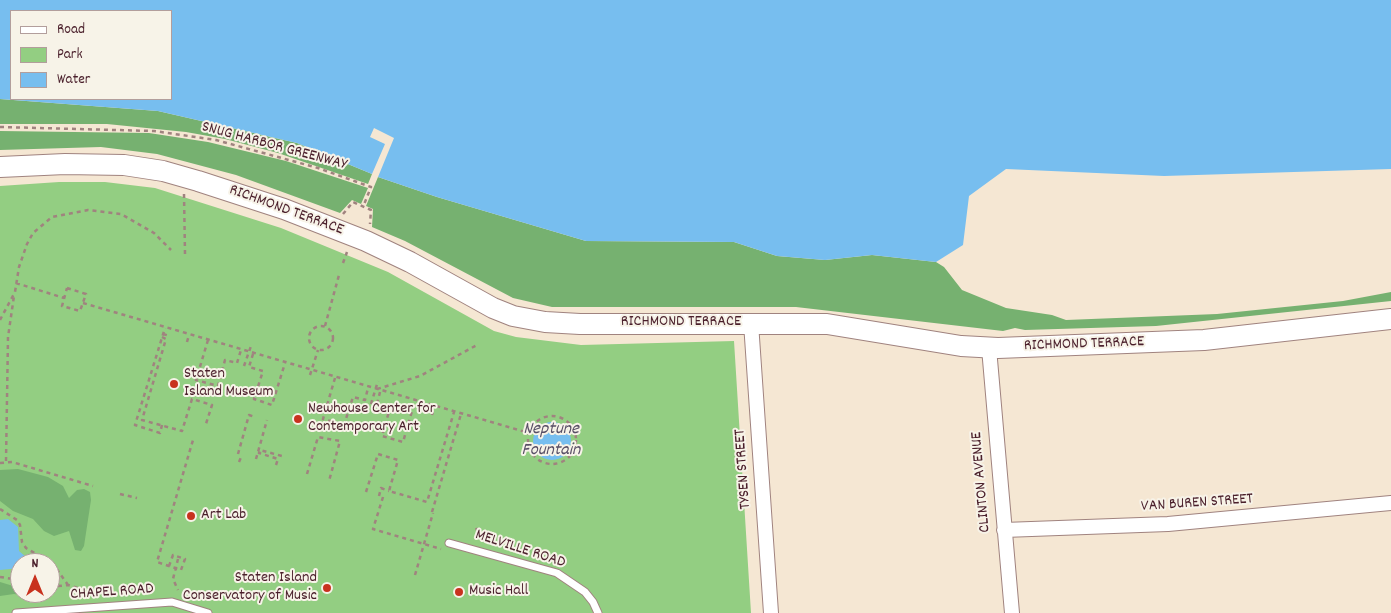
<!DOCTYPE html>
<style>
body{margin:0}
#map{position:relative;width:1391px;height:613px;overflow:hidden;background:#f5e7d3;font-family:Dekko,sans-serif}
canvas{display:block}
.legend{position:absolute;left:10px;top:10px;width:162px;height:90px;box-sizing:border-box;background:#f7f3e8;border:1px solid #b29e9c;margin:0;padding:6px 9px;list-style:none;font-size:15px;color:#4a1f2b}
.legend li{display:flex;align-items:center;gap:10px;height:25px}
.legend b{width:25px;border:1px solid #b29e9c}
.north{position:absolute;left:10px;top:553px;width:50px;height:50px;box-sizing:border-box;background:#f7f3e8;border:1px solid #b29e9c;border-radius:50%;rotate:0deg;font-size:14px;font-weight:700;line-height:20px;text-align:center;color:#4a1f2b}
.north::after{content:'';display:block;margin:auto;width:18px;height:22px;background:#c8321e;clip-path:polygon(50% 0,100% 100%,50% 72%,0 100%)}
</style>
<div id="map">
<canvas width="1391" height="613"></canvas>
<ul class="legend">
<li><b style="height:6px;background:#fff"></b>Road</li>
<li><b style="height:14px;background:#93ce82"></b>Park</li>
<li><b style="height:14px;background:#77beef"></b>Water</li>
</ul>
<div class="north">N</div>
</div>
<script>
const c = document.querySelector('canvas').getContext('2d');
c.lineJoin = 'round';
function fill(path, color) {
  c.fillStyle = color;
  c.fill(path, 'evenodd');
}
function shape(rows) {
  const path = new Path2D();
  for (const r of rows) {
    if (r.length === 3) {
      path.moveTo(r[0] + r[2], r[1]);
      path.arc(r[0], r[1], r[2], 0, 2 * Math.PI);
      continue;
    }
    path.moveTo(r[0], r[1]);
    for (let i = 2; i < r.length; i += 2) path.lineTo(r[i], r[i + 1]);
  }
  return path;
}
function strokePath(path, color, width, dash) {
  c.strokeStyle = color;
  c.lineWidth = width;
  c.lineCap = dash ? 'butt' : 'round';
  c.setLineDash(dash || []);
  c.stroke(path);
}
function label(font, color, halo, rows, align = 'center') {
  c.font = font + ' Dekko,sans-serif';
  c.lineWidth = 4;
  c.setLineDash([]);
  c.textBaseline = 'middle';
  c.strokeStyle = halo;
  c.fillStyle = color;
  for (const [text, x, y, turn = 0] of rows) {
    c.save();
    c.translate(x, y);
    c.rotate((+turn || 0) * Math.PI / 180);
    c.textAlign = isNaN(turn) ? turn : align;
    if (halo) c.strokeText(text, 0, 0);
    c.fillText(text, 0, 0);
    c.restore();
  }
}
fill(shape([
 [59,182,105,182,155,188,281,228,388,272,494,331,516,337,581,345,734,341,751,613,0,613,0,186],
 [20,563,50,563,50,593,20,593]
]), '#93ce82');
fill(shape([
 [0,99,158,111,297,143,372,174,368,184,278,153,225,139,186,132,107,124,0,124],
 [0,131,149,133,208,142,286,161,368,188,361,204,352,200,340,213,236,175,157,154,101,147,0,150],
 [378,177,437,197,586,241,734,242,777,256,825,260,872,255,936,262,944,267,962,290,1006,308,1052,315,1066,320,1217,314,1343,301,1391,292,1391,301,1156,326,1025,330,1015,328,1003,331,796,307,552,307,513,298,405,241,372,227,373,209,366,206],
 [18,469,48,477,63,486,69,498,77,490,84,489,90,492,91,500,84,546,81,551,75,550,69,531,54,536,44,531,33,519,13,511,0,501,0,470],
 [0,582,20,588,20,593,42,594,39,597,14,594,0,596]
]), '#76b170');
fill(shape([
 [0,0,1391,0,1391,169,1164,176,1006,169,969,196,963,245,936,262,872,255,825,260,777,256,734,242,586,241,437,197,378,177,394,138,374,128,370,137,385,144,372,174,297,143,158,111,0,99],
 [11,11,171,11,171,99,11,99],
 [552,441,19],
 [8,519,18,527,19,551,33,563,20,563,20,568,0,570,0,520]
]), '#77beef');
const service = shape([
 [449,543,557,573,585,592,593,602,598,613],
 [16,613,172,602,208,613]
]);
const minor = shape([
 [751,323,771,613],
 [989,348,1012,613],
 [1004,530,1168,524,1391,503]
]);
const secondary = shape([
 [0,167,65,164,124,165,163,171,198,181,284,209,366,241,410,262,493,308,513,316,545,322,580,324,827,324,961,346,998,348,1204,340,1391,319]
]);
strokePath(service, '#a0837f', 9);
strokePath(minor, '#a0837f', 16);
strokePath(secondary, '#a0837f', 22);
strokePath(shape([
 [0,127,154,131,216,140,318,168,371,187,363,207],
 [184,194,185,254],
 [343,214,353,202,371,210,370,224],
 [343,263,347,252],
 [16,283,64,298],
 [67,288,86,294,80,311,62,306,67,288],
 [83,303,529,433],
 [0,320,15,292,19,267,27,244,33,233,52,217,88,210,121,214,154,233,171,250],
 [321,338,12],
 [325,326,339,275],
 [163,334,170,336],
 [162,337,166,339,142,420,182,431,192,399,212,405,205,427],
 [208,340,196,380,218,386,225,360,237,363,241,350],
 [187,342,189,335],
 [253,354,249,367,263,371,254,399,272,405,285,363],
 [244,366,251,346],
 [310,375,318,350],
 [335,378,323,419,344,425,353,397,365,400,368,388],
 [377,389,420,376,477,345],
 [380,392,377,404,390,408,382,436,403,442,415,401],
 [371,404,378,381],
 [432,415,434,407],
 [552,440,24],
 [162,425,160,433,135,425,165,328],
 [238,454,249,415,255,417],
 [256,459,267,420],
 [6,461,8,337,14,296],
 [239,462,242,455],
 [0,463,12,462,93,486],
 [276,465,278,459,259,453,260,450,282,456],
 [307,474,318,437,340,441,329,481],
 [366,492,378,454,398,460,389,491,427,502,454,412],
 [120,494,137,498],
 [379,496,381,488,389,491],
 [383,497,373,529,441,549],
 [0,509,17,520,20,525,22,542,26,548,53,564,68,585],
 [432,512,461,414],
 [476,528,482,540],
 [178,559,173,579,178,590],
 [169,566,173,555,185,559,181,570,157,562,193,440],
 [415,575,433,513],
 [0,577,20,580],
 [50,587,68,585,88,591]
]), '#a0837f', 2.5, [4, 4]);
strokePath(service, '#fff', 7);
strokePath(minor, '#fff', 14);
strokePath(secondary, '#fff', 20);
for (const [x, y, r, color] of [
 [174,384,5,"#c8321e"],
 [298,419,5,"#c8321e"],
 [191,516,5,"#c8321e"],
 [327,588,5,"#c8321e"],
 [459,592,5,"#c8321e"]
]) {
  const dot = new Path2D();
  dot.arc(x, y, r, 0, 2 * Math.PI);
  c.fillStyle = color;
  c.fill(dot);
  strokePath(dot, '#f7f3e8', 2);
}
label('16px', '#4a1f2b', '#f7f3e8', [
 ["SNUG HARBOR GREENWAY",274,147,15],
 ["RICHMOND TERRACE",286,211,20],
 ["RICHMOND TERRACE",681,323],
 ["RICHMOND TERRACE",1084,345,-2],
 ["TYSEN STREET",744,469,-94],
 ["CLINTON AVENUE",982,482,-95],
 ["VAN BUREN STREET",1197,504,-4],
 ["MELVILLE ROAD",520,550,18],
 ["CHAPEL ROAD",112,593,-4]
]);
label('16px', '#4a1f2b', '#f7f3e8', [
 ["Staten",184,375],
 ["Island Museum",184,393],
 ["Newhouse Center for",308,410],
 ["Contemporary Art",308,428],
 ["Art Lab",201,516],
 ["Staten Island",317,579,"right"],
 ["Conservatory of Music",317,597,"right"],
 ["Music Hall",469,592]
], 'left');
label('italic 18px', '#584f66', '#f7f3e8', [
 ["Neptune",551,431],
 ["Fountain",551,452]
]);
</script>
